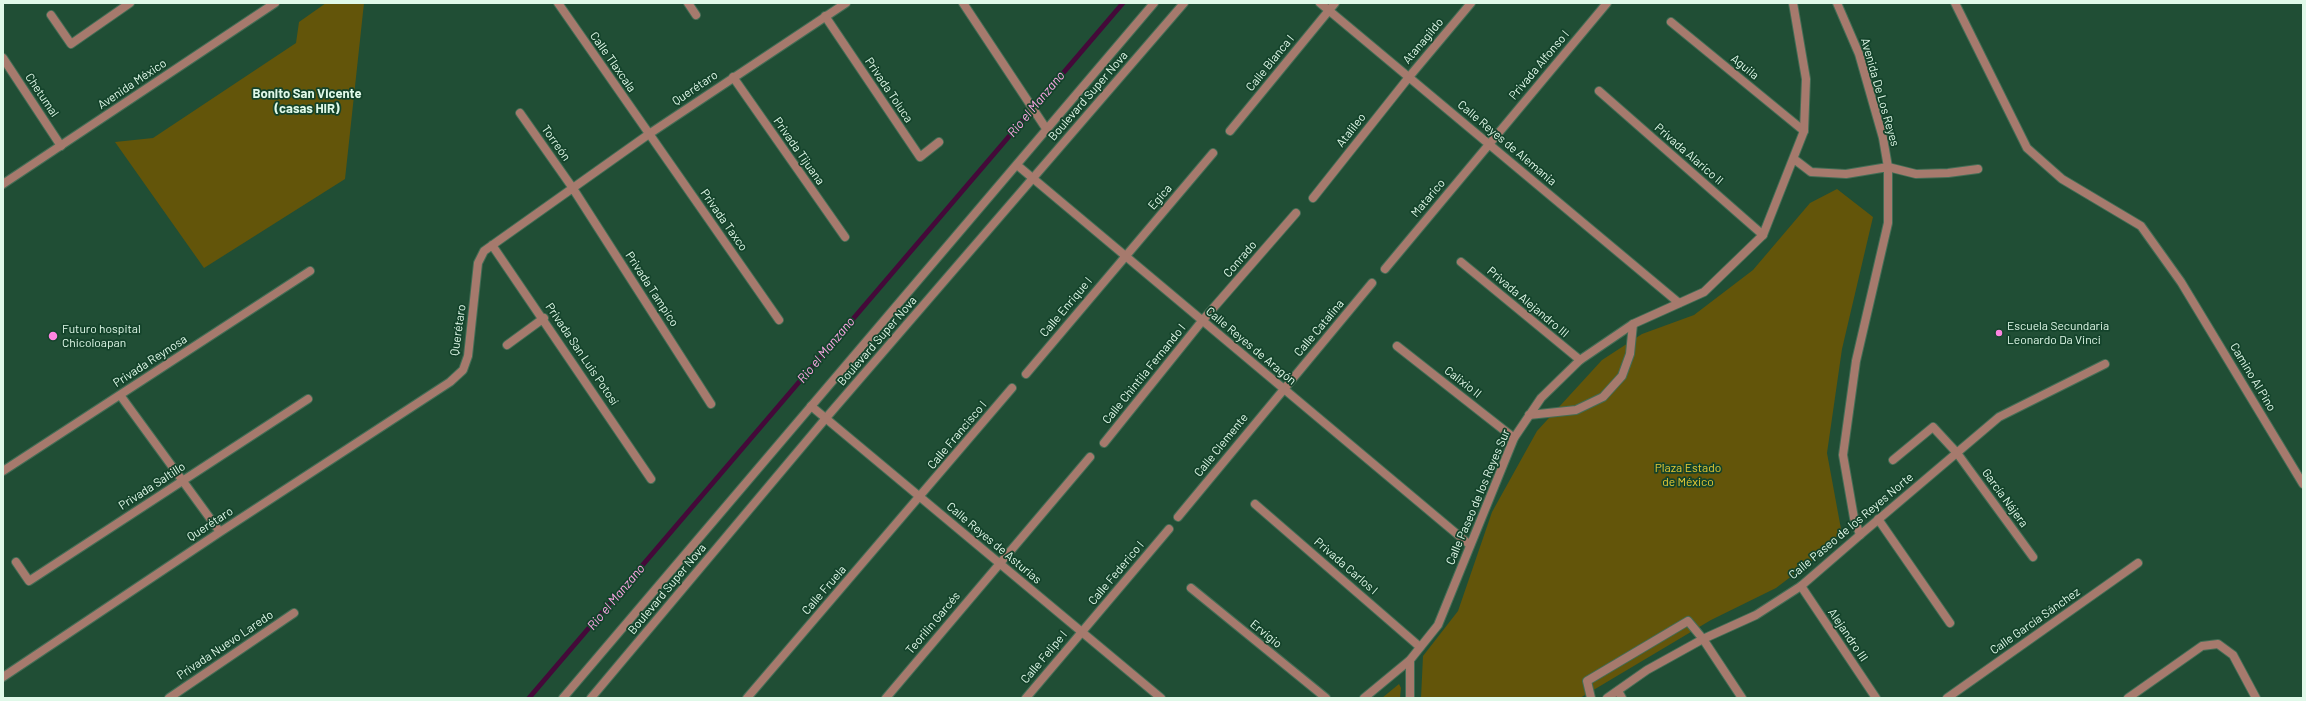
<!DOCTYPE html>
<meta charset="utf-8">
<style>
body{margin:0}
#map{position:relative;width:2306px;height:701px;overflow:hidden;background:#204e35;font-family:Barlow,sans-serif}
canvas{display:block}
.frame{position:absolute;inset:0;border:4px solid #e0f9e9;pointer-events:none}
</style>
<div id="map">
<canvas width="2306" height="701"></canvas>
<div class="frame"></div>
</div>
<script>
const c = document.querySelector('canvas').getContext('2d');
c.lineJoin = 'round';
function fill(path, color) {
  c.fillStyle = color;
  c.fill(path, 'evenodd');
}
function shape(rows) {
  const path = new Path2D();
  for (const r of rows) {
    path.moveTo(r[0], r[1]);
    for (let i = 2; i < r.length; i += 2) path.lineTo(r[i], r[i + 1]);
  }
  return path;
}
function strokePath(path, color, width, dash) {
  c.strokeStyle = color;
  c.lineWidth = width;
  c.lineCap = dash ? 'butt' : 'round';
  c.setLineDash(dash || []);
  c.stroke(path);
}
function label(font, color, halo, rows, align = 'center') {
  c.font = font + ' Barlow,sans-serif';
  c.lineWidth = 3.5;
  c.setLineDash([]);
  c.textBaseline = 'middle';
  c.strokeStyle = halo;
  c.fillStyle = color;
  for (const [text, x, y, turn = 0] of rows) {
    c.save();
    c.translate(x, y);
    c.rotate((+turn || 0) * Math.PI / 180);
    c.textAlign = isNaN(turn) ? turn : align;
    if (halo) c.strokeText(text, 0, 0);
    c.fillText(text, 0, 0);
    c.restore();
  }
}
fill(shape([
 [326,3,364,3,345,179,204,268,115,142,153,138,296,43,299,22],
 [1837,189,1873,217,1842,349,1827,453,1841,529,1834,541,1826,550,1776,588,1711,620,1580,698,1421,698,1423,656,1458,611,1492,512,1537,431,1602,360,1642,334,1694,315,1753,270,1810,203],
 [1399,684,1401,688,1400,698,1382,698]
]), '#63550a');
strokePath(shape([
 [529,698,1123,3]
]), '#440939', 5);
const service = shape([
 [1529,415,1576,410,1603,397,1622,376,1630,354,1633,324],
 [1893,460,1933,427,1957,453],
 [1591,698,1587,681,1688,621,1703,639]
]);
const minor = shape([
 [558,3,779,320],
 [688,3,696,15],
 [1320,3,1679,303],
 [1955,3,2027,148,2062,179,2141,226,2181,282,2303,484],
 [51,15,71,44,130,3],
 [825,16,920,157,939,142],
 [1671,22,1804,131],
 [3,58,61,146],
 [733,77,845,237],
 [1599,91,1763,235],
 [520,113,572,187,711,404],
 [1230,131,1335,3],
 [1017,165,1470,545],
 [1888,167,1916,174,1948,173,1978,169],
 [1313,198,1409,77,1471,3],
 [492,245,651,479],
 [1461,262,1580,360],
 [1385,269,1607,3],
 [507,345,544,318],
 [1397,346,1514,438],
 [1026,374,1213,153],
 [120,395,220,532],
 [811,406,1161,698],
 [1104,443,1202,321,1296,213],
 [1957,453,2033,557],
 [3,471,310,271],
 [1255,504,1420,647],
 [1178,517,1372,283],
 [1878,519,1950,623],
 [1860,535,1999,417,2105,364],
 [16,562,29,581,308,399],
 [1801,586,1876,698],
 [1191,588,1326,698],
 [1703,639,1742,698],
 [3,677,220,532,450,382,463,370,468,356,478,263,484,251,649,134,846,3],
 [1618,691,1622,698],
 [169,698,294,613],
 [747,698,1012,388],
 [886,698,1090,457],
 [1026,698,1169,529],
 [1947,698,2138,563],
 [2128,698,2202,646,2218,644,2233,655,2256,698]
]);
const tertiary = shape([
 [963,3,1047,130],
 [1794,159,1811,172,1846,174,1888,167],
 [3,184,275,3],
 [1410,660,1410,698],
 [563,698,1154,3],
 [591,698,826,418,1184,3],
 [1364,698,1410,660,1438,625,1514,438,1541,398,1580,360,1633,324,1704,292,1763,235,1804,131,1806,79,1793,3],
 [1607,698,1647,670,1703,639,1756,615,1801,586,1860,535,1854,518,1843,455,1856,361,1888,223,1888,167,1883,138,1859,54,1837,3]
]);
strokePath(service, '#436d55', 10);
strokePath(minor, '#436d55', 10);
strokePath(tertiary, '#436d55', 10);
strokePath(service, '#a67a6d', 8);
strokePath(minor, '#a67a6d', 8);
strokePath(tertiary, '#a67a6d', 8);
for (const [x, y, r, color] of [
 [1999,333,4,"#fe85e0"],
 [53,336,5,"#fe85e0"]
]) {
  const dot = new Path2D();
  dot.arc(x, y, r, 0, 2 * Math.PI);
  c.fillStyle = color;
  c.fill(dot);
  strokePath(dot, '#14432b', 1.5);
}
label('12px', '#e0f9e9', '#14432b', [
 ["Atanagildo",1423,41,-50],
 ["Calle Tlaxcala",613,62,55],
 ["Calle Blanca I",1270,63,-51],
 ["Privada Alfonso I",1539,65,-50],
 ["Aguila",1745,67,39],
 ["Avenida México",132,84,-34],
 ["Querétaro",695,88,-34],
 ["Privada Toluca",889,90,56],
 ["Avenida De Los Reyes",1880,92,74],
 ["Chetumal",42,95,56],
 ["Boulevard Super Nova",1088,96,-49],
 ["Atalileo",1351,130,-52],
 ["Torreón",556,143,55],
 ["Calle Reyes de Alemania",1507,143,40],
 ["Privada Tijuana",799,151,55],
 ["Privada Alarico II",1689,154,41],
 ["Egica",1160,197,-49],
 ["Matarico",1428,198,-50],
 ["Privada Taxco",724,220,55],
 ["Conrado",1240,259,-49],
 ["Privada Tampico",652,289,57],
 ["Privada Alejandro III",1528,302,40],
 ["Calle Enrique I",1066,307,-50],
 ["Calle Catalina",1319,328,-50],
 ["Querétaro",458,330,-82],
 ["Boulevard Super Nova",877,341,-49],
 ["Calle Reyes de Aragón",1251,346,40],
 ["Privada San Luis Potosí",582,354,56],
 ["Privada Reynosa",150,361,-33],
 ["Calle Chintila Fernando I",1144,374,-51],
 ["Camino Al Pino",2253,377,59],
 ["Calixio II",1463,382,38],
 ["Calle Francisco I",957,435,-50],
 ["Calle Clemente",1221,445,-51],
 ["Privada Saltillo",152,486,-33],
 ["Calle Paseo de los Reyes Sur",1478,497,-67],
 ["García Nájera",2005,498,54],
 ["Querétaro",210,524,-33],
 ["Calle Paseo de los Reyes Norte",1851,526,-40],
 ["Calle Reyes de Asturias",994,543,40],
 ["Privada Carlos I",1346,566,41],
 ["Calle Federico I",1116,573,-50],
 ["Boulevard Super Nova",667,589,-50],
 ["Calle Fruela",824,590,-49],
 ["Calle García Sánchez",2035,621,-35],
 ["Teorilin Garcés",933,623,-50],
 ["Ervigio",1266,634,39],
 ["Alejandro III",1848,635,56],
 ["Privada Nuevo Laredo",225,645,-34],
 ["Calle Felipe I",1044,657,-50]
]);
label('12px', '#e0f9e9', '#14432b', [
 ["Escuela Secundaria",2007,326],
 ["Leonardo Da Vinci",2007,340],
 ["Futuro hospital",62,329],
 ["Chicoloapan",62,343]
], 'left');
label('12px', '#e9cc35', '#14432b', [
 ["Plaza Estado",1688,468],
 ["de México",1688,482]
]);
label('bold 13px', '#e0f9e9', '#14432b', [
 ["Bonito San Vicente",307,94],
 ["(casas HIR)",307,109]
]);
label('italic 13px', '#fea7e6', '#14432b', [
 ["Rio el Manzano",1036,104,-50],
 ["Rio el Manzano",826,350,-50],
 ["Rio el Manzano",616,597,-50]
]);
</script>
